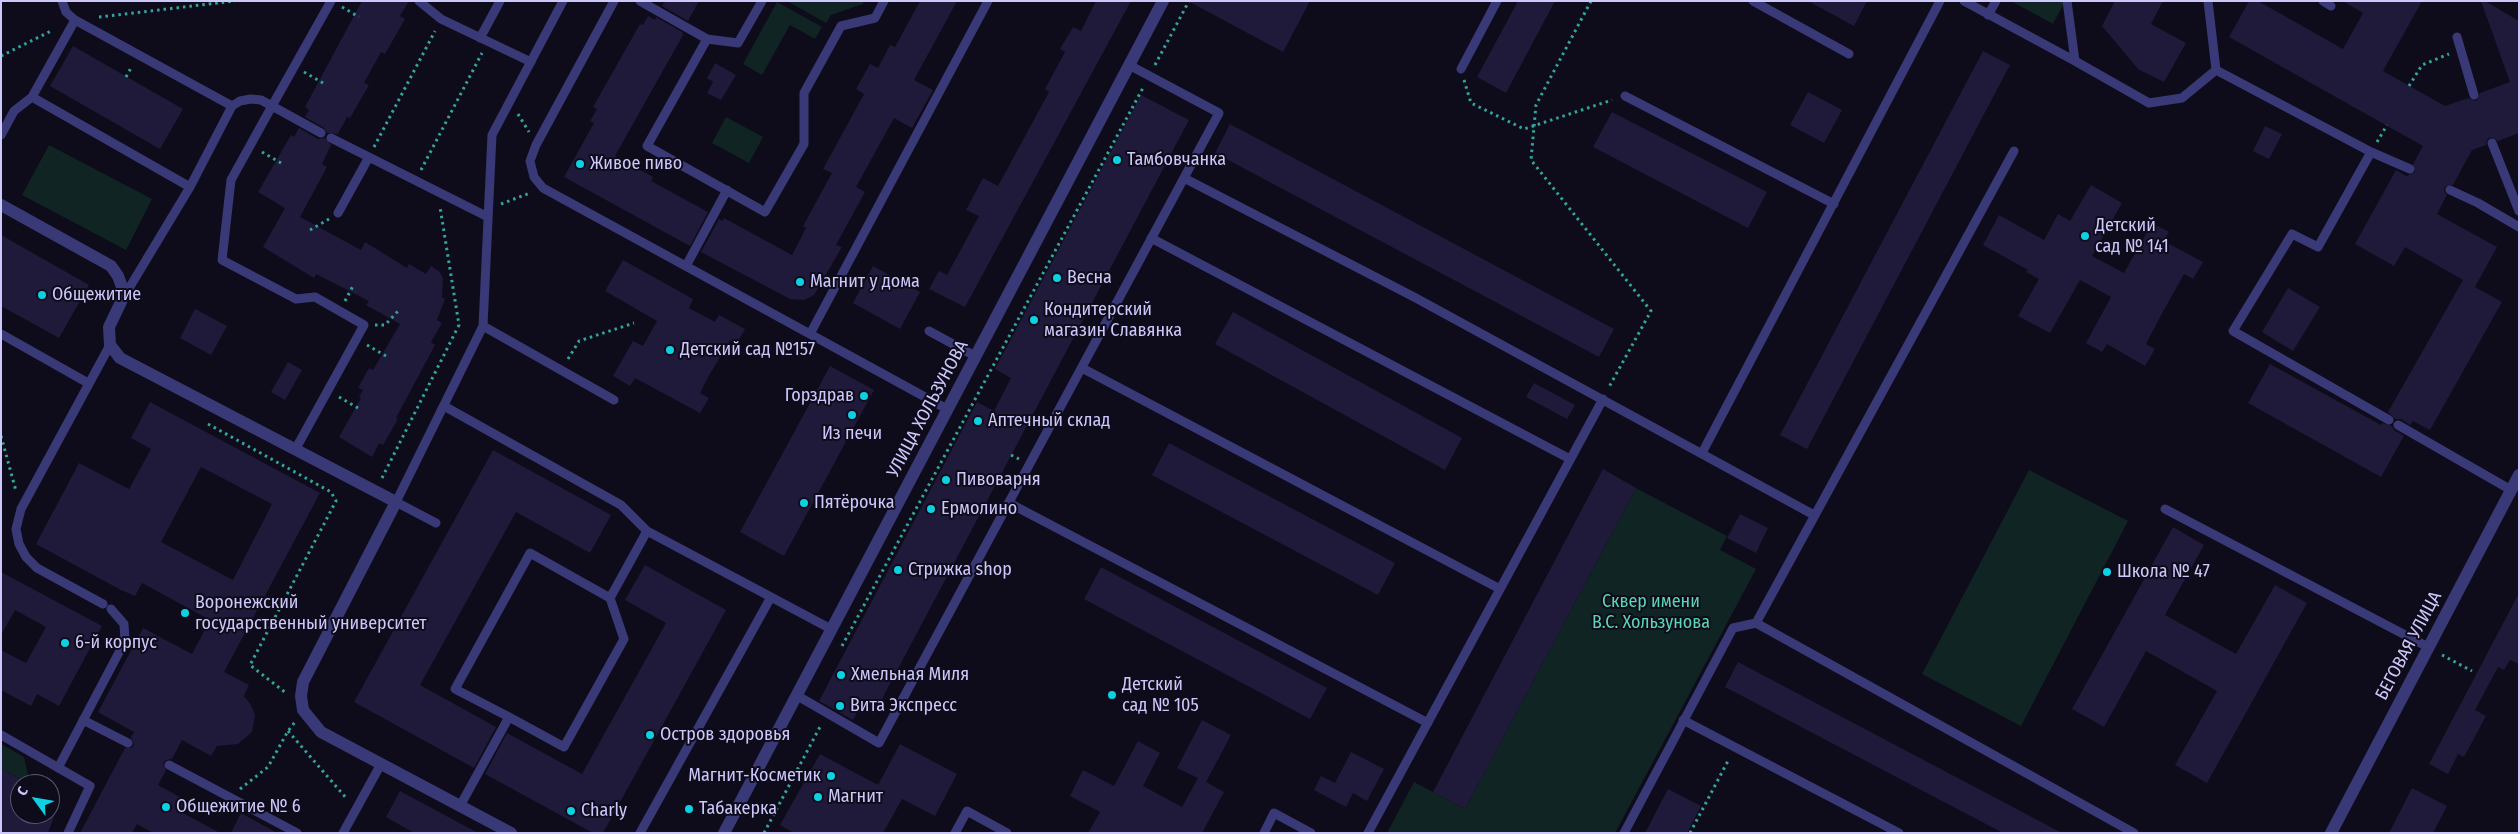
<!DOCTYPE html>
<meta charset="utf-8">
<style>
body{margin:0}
#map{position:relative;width:2520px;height:834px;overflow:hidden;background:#0e0c1a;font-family:"Fira Sans Condensed",sans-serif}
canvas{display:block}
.frame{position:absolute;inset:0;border:2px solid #cdc8fc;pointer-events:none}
.north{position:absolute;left:10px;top:774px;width:50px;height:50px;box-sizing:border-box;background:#0e0c1a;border:1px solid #5a5774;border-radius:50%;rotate:302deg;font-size:14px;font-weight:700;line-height:20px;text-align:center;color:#cdc8fc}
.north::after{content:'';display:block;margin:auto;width:18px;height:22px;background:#0dd1e2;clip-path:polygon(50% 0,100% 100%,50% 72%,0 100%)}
</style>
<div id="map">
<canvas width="2520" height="834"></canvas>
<div class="frame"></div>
<div class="north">С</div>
</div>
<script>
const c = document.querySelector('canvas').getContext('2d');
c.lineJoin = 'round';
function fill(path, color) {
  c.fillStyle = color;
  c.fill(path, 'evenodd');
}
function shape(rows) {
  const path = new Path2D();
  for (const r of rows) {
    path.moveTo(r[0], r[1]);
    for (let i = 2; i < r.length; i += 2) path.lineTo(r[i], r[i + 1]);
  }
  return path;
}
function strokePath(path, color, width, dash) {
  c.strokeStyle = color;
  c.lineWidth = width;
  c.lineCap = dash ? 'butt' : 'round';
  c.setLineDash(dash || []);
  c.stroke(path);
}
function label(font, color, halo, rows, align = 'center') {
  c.font = font + ' "Fira Sans Condensed",sans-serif';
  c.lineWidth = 4;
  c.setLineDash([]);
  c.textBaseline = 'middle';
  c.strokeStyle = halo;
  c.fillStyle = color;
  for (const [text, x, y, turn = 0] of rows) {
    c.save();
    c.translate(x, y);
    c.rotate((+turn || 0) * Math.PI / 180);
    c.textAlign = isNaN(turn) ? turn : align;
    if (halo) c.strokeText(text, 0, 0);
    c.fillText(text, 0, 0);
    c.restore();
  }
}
fill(shape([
 [787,1,864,1,863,4,831,15,826,23],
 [2011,1,2065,1,2053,24],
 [777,2,822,27,815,39,790,25,762,75,743,64],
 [726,117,763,137,749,163,712,143],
 [49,145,152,199,126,250,22,195],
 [2029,470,2128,521,2021,726,1922,674],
 [1636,488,1727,536,1720,550,1756,569,1615,833,1387,833,1414,782,1465,809],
 [1,744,24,757,30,784,1,769]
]), '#0f2423');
fill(shape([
 [362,1,409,1,400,16,405,19,385,54,381,52,364,83,369,85,350,118,347,117,338,134,327,133,324,128,305,117,309,110,305,107],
 [665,1,699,1,688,21,662,6],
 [920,1,957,1,914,80,933,90,912,128,894,118,856,187,865,192,836,245,842,247,814,295,804,300,790,299,701,252,719,219,722,221,724,218,792,255,806,228,803,226,832,173,823,169,864,94,856,89,870,64,878,68,890,45,895,47],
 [1096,1,1131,1,965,307,929,289,939,271,947,275,979,216,966,210,983,178,998,186,1049,92,1045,89,1065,52,1060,49,1073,27,1081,31],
 [1188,1,1310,1,1283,52],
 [1518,1,1555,1,1506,93,1477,77],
 [1808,1,1867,1,1854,26],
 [2115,1,2163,1,2151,24,2186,43,2164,82,2138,69,2102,26],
 [2249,1,2258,1,2343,49,2363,13,2343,1,2422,1,2383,71,2445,106,2468,98,2476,101,2480,93,2510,82,2481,1,2485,1,2519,21,2519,133,2498,141,2490,137,2487,140,2486,145,2472,150,2453,185,2445,187,2444,191,2447,195,2437,214,2497,247,2475,287,2502,302,2430,430,2413,421,2410,425,2401,419,2395,419,2388,412,2463,280,2405,247,2394,266,2355,244,2396,170,2406,176,2415,172,2413,164,2423,146,2229,37],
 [648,16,655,20,656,17,682,32,683,35,615,156,653,177,651,181,708,212,690,246,564,177,594,123,590,121,597,109,593,107,640,24,643,25],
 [73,46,183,109,160,149,50,86],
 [1983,51,2010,65,1807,449,1780,435],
 [715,63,736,75,721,100,707,93,713,82,707,78],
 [1808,92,1842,110,1824,143,1790,125],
 [1141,95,1189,120,874,714,860,707,853,720,819,701,977,402,994,411,1011,378,995,369],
 [1612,112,1767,192,1748,228,1593,147],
 [1230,124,1614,329,1599,357,1215,153],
 [2265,126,2282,134,2269,159,2253,151],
 [299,128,318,139,325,138,331,145,322,164,327,167,300,217,361,250,365,242,407,268,409,264,426,274,431,266,439,271,443,278,442,297,445,299,437,320,442,323,431,342,435,345,396,418,398,419,383,445,379,443,372,457,339,437,361,398,359,397,363,390,358,388,369,368,373,370,400,324,366,305,369,301,316,274,314,278,263,247,285,208,258,192,291,135,294,137],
 [2091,185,2122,203,2092,256,2124,273,2152,223,2169,232,2164,241,2203,262,2193,279,2184,274,2159,319,2146,344,2155,349,2145,366,2107,344,2102,352,2086,343,2111,297,2080,280,2050,333,2018,316,2039,279,2026,272,2028,270,1983,245,1999,215,2044,240,2058,214,2070,221],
 [1,235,89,285,59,338,1,306],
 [623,260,693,299,689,308,715,322,719,315,745,329,737,343,730,340,707,379,700,393,709,398,700,413,635,378,630,386,613,376,633,341,643,346,657,321,605,291],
 [873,266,920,292,900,329,853,303],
 [2288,288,2320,307,2293,351,2262,332],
 [195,309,227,326,211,355,180,338],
 [1233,312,1462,438,1445,470,1215,344],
 [288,362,302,370,285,400,271,392],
 [2270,364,2381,425,2382,423,2392,426,2394,430,2404,436,2381,477,2248,403],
 [830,366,874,390,784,556,740,532],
 [1534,383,1575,405,1567,419,1526,397],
 [150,402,320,493,224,672,249,685,244,696,251,705,255,715,252,732,238,744,217,746,211,756,182,740,172,759,166,760,163,763,166,770,158,785,189,802,183,813,220,833,153,833,137,824,132,833,80,833,125,748,131,748,134,745,131,737,134,732,98,712,143,628,192,654,210,620,142,583,135,596,121,590,36,544,79,463,129,489,151,449,131,438],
 [201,467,272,504,233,580,161,542],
 [1169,443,1395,563,1378,595,1152,475],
 [493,450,611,515,590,553,516,512,420,685,496,727,474,768,354,702],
 [1603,469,1636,488,1465,809,1433,792],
 [1740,514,1768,528,1756,553,1727,538],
 [2173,527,2204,545,2165,615,2236,654,2275,585,2307,603,2207,783,2175,765,2217,691,2146,651,2104,727,2072,709],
 [645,565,726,610,603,833,593,833,485,774,507,733,582,774,666,623,625,600],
 [1101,567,1327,688,1310,719,1084,599],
 [1,572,102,626,59,706,37,694,31,706,1,690,1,650,26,663,46,627,15,610,1,635],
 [2519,593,2519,664,2510,660,2504,670,2498,667,2475,710,2486,716,2464,757,2458,754,2448,774,2429,764],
 [1738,662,2062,833,2003,833,1725,687],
 [1202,720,1231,735,1206,782,1224,792,1202,833,1088,833,1100,812,1070,796,1083,770,1114,786,1138,741,1160,753,1143,786,1182,807,1198,778,1177,768],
 [900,744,957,774,935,816,902,799,883,833,794,833,780,825,820,754,878,785],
 [1351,752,1384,769,1367,801,1353,793,1346,807,1314,790,1321,776,1335,783],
 [1,769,20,779,20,814,55,814,48,833,1,833],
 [2412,788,2447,806,2433,833,2389,833],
 [1668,789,1701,806,1687,833,1645,833],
 [400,791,478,833,414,833,386,817],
 [241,813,277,833,231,833]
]), '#1f193a');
strokePath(shape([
 [1591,1,1536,105,1531,160,1651,311,1609,387],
 [342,7,359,17],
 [99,17,235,1],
 [1,56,53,30],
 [1155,65,1189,1],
 [304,72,323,83],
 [126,77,132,66],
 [1464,80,1471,103,1524,129,1612,100],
 [2409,86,2422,65,2449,54],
 [518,114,529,132],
 [2377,142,2387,125],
 [374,147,435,31],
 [262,152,281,163],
 [421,170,482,53],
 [501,204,530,193],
 [310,230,329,219],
 [345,301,353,286],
 [375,325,385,325,400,309],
 [367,345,386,356],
 [568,359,579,341,634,323],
 [339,397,358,408],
 [208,424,331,492,336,501,250,665,286,693],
 [1,436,16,491],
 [1011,455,1019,459],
 [382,478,459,325,440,207],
 [842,646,1144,86],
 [2442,655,2472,671],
 [288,731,347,799],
 [240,789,268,767,288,731,295,722],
 [764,833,821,725],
 [1690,833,1729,759]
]), '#33a59c', 3, [2.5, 4]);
strokePath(shape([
 [62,1,66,12,75,20,232,106],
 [419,1,441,19,531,62],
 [614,1,536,145,530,161,534,177,543,188,947,409],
 [640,1,707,39,738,43,762,1],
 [1753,1,1849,54],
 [1964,1,2075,61],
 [2067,1,2075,61,2149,103,2182,98,2216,70],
 [2208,1,2216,70,2371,152,2318,247,2292,234,2233,331,2389,420],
 [2323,1,2331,6],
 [1988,15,1996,1],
 [2457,37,2474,95],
 [480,38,500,1],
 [707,39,647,146,765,212,804,144,804,93,841,26,875,18,884,1],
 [1461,69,1497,1],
 [1625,96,1834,204],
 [32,97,190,187],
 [321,133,272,106,331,1],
 [1,135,14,111,32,97,75,20],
 [331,138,488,217],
 [2492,143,2519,211],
 [2014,151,1756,623,2134,833],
 [2371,152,2410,169],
 [1184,178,1414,297,1814,515],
 [2450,190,2478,203,2519,227],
 [338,213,369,157],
 [1151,238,1570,459],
 [686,266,727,190],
 [122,300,190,187,232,106,240,101,251,99,261,100,272,106,231,180,222,260,296,299,315,297,364,325,295,450],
 [483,326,614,400],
 [929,331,975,356],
 [1,334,88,383],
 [810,334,988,1],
 [1082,368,1500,589],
 [444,406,621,505,647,531,831,629],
 [2398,425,2511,490],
 [1702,453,1940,1],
 [1009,503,1428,723],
 [2165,509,2428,647],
 [436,523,396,502,483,326,492,135,563,1],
 [103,604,37,568,26,557,19,544,16,529,21,509,110,345],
 [796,695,879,743,1219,113,1129,65],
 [509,717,455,689,530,553,610,598],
 [83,720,128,743],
 [1683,720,1899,833],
 [1,735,90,786,68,833],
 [169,765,297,833],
 [58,768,125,641,124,624,111,609],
 [460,806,509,717,564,747,624,639,610,598,647,531],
 [343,833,381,764],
 [640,833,771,597],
 [955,833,967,811,1007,833],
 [1264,833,1274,813,1311,833],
 [1368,833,1603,399],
 [1624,833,1733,628,1756,623]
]), '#3a3977', 9);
strokePath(shape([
 [1,205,111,266,118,276,122,287,121,302,109,327,110,345,120,358,396,502,303,682,301,696,303,710,321,732,511,833]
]), '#3a3977', 12);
strokePath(shape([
 [724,833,1163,1],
 [2331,833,2519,475]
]), '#3a3977', 12);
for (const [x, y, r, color] of [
 [1117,160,5,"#0dd1e2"],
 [580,164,5,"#0dd1e2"],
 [2085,236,5,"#0dd1e2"],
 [1057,278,5,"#0dd1e2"],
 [800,282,5,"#0dd1e2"],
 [42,295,5,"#0dd1e2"],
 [1034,320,5,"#0dd1e2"],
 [670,350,5,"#0dd1e2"],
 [864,396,5,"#0dd1e2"],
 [852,415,5,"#0dd1e2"],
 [978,421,5,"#0dd1e2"],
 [946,480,5,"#0dd1e2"],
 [804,503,5,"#0dd1e2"],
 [931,509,5,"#0dd1e2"],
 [898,570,5,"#0dd1e2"],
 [2107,572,5,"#0dd1e2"],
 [185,613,5,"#0dd1e2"],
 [65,643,5,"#0dd1e2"],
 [841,675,5,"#0dd1e2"],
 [1112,695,5,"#0dd1e2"],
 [840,706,5,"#0dd1e2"],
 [650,735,5,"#0dd1e2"],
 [831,776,5,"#0dd1e2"],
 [818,797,5,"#0dd1e2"],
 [166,807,5,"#0dd1e2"],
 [689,809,5,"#0dd1e2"],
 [571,811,5,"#0dd1e2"]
]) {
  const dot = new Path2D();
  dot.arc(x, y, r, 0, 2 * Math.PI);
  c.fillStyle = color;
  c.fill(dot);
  strokePath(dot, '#0e0c1a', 2);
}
label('18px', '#cdc8fc', '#0e0c1a', [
 ["Тамбовчанка",1127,160],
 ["Живое пиво",590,164],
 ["Детский",2095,226],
 ["сад № 141",2095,247],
 ["Весна",1067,278],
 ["Магнит у дома",810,282],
 ["Общежитие",52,295],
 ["Кондитерский",1044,310],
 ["магазин Славянка",1044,331],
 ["Детский сад №157",680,350],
 ["Горздрав",854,396,"right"],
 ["Аптечный склад",988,421],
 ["Из печи",852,434,"center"],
 ["Пивоварня",956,480],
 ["Пятёрочка",814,503],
 ["Ермолино",941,509],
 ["Стрижка shop",908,570],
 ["Школа № 47",2117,572],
 ["Воронежский",195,603],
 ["государственный университет",195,624],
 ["6-й корпус",75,643],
 ["Хмельная Миля",851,675],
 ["Детский",1122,685],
 ["сад № 105",1122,706],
 ["Вита Экспресс",850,706],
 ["Остров здоровья",660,735],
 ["Магнит-Косметик",821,776,"right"],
 ["Магнит",828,797],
 ["Общежитие № 6",176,807],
 ["Табакерка",699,809],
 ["Charly",581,811]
], 'left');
label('18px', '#cdc8fc', '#0e0c1a', [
 ["УЛИЦА ХОЛЬЗУНОВА",928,409,-62],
 ["БЕГОВАЯ УЛИЦА",2409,646,-62]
]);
label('18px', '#5ad6b5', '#0e0c1a', [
 ["Сквер имени",1651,602],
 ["В.С. Хользунова",1651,623]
]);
</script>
